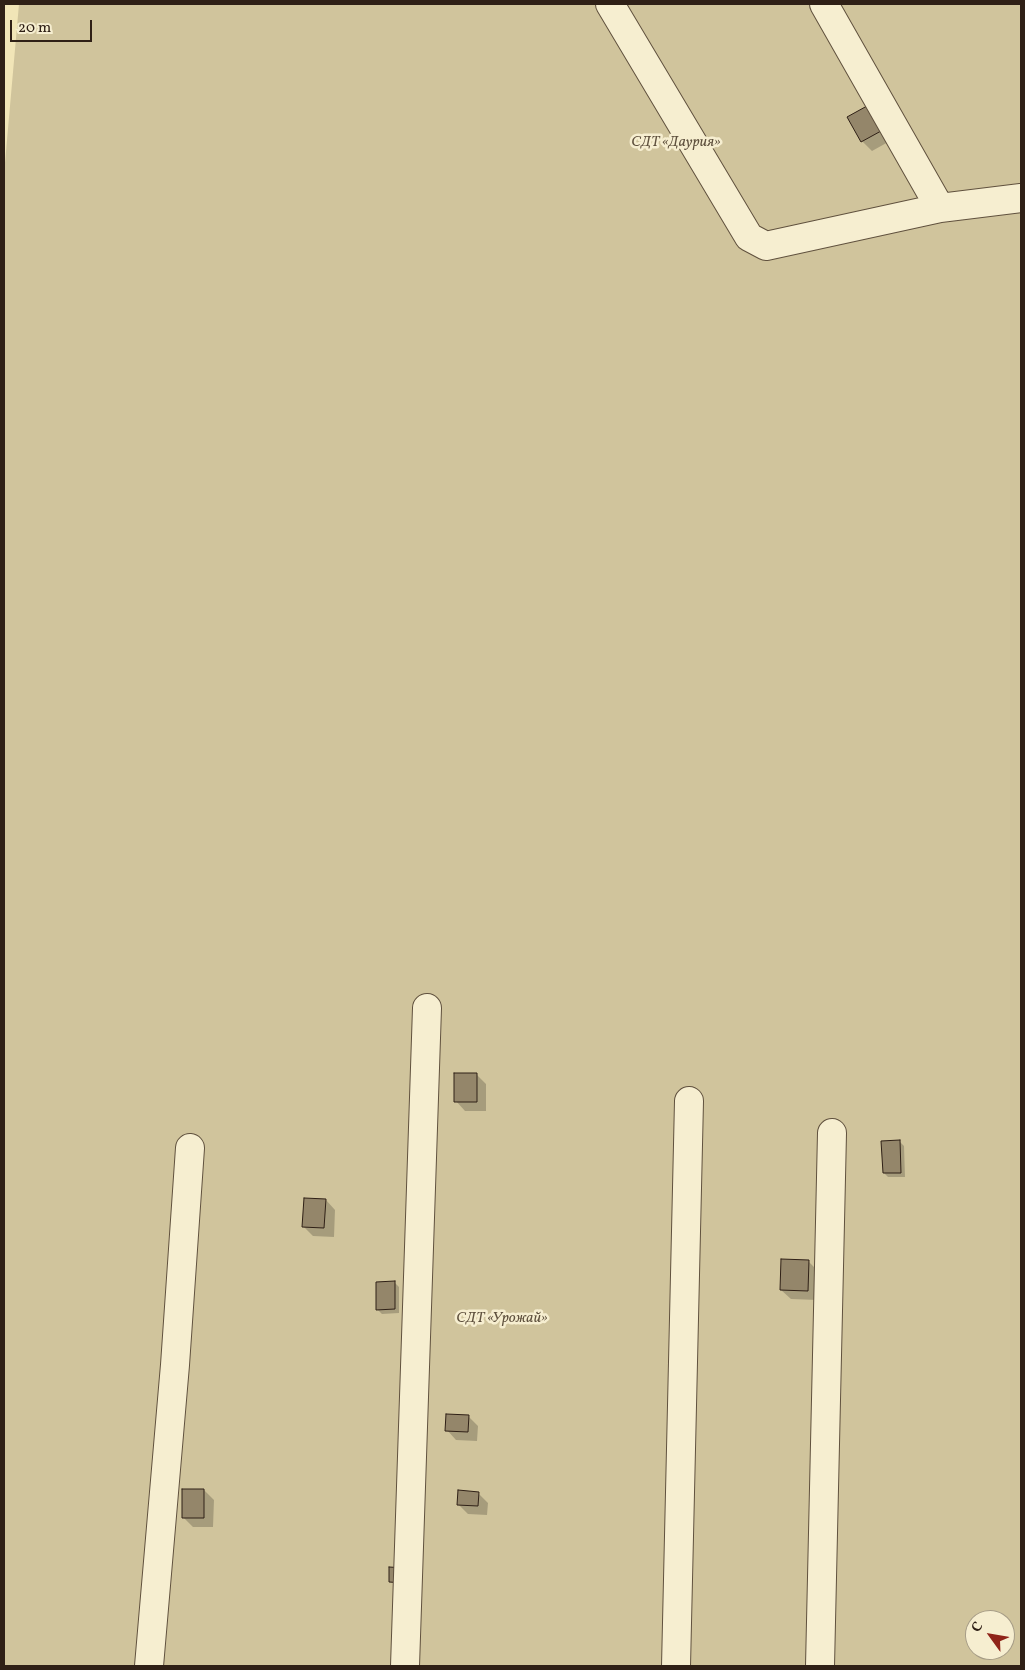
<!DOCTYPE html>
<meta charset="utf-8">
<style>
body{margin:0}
#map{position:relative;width:1025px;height:1670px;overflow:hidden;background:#f1e5b7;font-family:Vollkorn,serif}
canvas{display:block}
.frame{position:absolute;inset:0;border:5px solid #2f2016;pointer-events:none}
.north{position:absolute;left:965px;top:1610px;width:50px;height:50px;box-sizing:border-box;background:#f6eed0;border:1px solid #a69c86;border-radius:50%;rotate:302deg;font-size:14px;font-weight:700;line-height:20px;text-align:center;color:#2f2016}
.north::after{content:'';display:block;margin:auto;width:18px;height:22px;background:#8f2418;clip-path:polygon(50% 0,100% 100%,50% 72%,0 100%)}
.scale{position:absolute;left:10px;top:20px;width:82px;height:22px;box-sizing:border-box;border:2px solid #2f2016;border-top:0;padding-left:6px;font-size:15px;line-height:18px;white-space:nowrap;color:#2f2016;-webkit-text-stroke:4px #f6eed0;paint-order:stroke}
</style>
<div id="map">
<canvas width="1025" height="1670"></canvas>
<div class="frame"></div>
<div class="north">С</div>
<div class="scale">20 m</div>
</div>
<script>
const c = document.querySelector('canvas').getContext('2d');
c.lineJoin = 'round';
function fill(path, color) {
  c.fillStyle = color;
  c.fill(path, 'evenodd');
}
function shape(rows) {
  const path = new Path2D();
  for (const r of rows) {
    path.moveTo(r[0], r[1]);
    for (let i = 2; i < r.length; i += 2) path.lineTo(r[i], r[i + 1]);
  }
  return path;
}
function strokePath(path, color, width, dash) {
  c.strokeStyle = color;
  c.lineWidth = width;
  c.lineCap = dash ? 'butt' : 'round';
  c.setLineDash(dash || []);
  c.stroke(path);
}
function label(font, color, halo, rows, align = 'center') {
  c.font = font + ' Vollkorn,serif';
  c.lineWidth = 5;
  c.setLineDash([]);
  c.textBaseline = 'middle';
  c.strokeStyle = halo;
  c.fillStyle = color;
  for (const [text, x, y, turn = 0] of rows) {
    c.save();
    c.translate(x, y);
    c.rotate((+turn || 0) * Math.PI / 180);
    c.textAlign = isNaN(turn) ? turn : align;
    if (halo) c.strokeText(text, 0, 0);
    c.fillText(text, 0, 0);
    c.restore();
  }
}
fill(shape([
 [19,4,1021,4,1021,1666,4,1666,4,174],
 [975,1620,1005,1620,1005,1650,975,1650]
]), '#d0c49c');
fill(shape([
 [866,108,890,141,872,151,862,141,849,118],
 [476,1074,486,1084,486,1111,465,1111,456,1101],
 [900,1142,904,1146,905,1177,888,1177,884,1173],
 [326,1200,335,1210,334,1237,313,1236,303,1226],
 [808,1261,818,1271,817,1300,791,1299,781,1290],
 [395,1283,399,1287,399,1313,382,1314,377,1309],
 [468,1416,478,1426,477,1441,456,1440,447,1430],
 [204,1490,214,1500,213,1527,193,1527,183,1517],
 [478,1493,488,1503,487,1515,468,1514,458,1504]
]), '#0003');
const building = shape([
 [867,106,881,131,861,142,847,117,867,106],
 [454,1073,477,1073,477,1102,454,1102,454,1073],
 [900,1140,901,1173,883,1173,881,1141,900,1140],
 [304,1198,326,1199,324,1228,302,1227,304,1198],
 [781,1259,809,1260,808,1291,780,1290,781,1259],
 [395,1281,395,1309,376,1310,376,1282,395,1281],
 [446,1414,469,1415,468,1432,445,1431,446,1414],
 [182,1489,204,1489,204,1518,182,1518,182,1489],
 [458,1490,479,1492,478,1506,457,1505,458,1490],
 [389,1567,405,1568,404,1583,389,1582,389,1567]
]);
fill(building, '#94866a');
strokePath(building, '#2f2016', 1);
const minor = shape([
 [610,4,749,237,766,246,940,208,1021,198],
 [824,4,940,208],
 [149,1666,175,1365,190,1148],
 [405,1666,427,1008],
 [676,1666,689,1101],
 [820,1666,832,1133]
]);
strokePath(minor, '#60513e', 30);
strokePath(minor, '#f6eed0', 28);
label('italic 15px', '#5f513e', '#f6eed0', [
 ["СДТ «Даурия»",676,143],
 ["СДТ «Урожай»",502,1319]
]);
</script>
